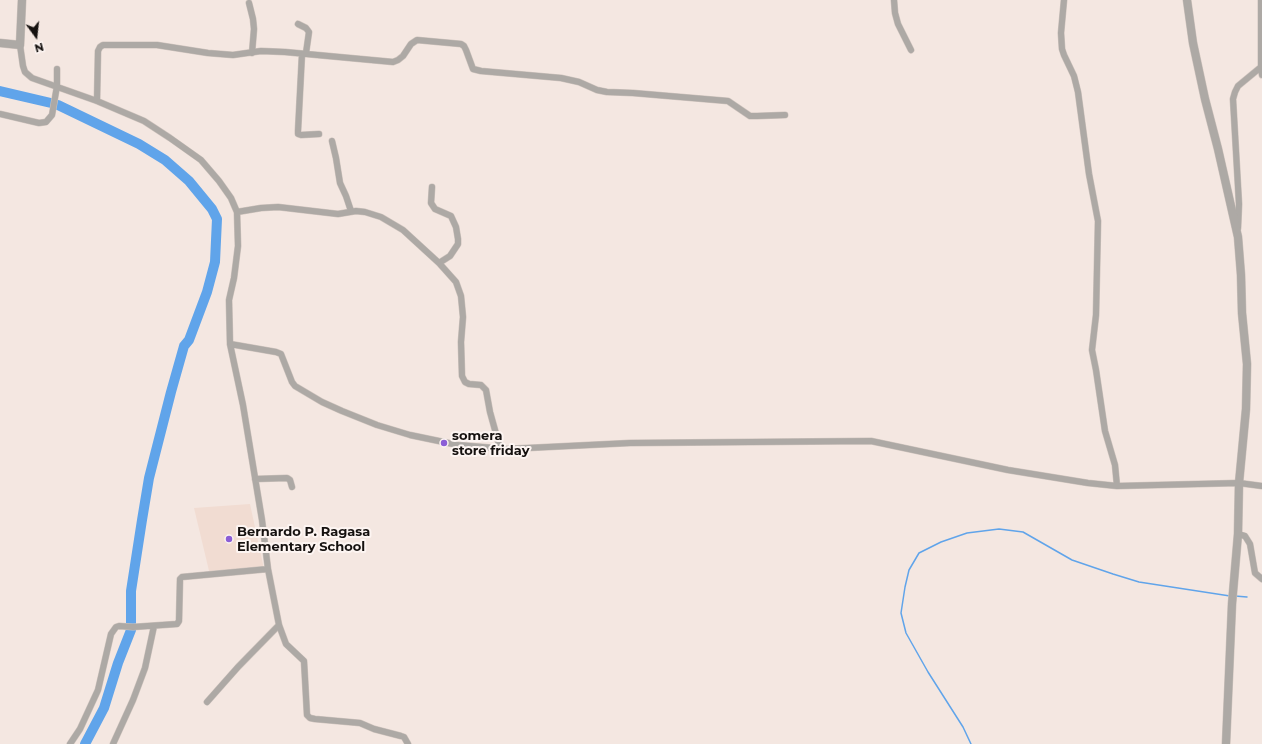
<!DOCTYPE html>
<style>
body{margin:0}
#map{position:relative;width:1262px;height:744px;overflow:hidden;background:#f4e7e1;font-family:Montserrat,sans-serif}
canvas{display:block}
.north{position:absolute;left:16px;top:16px;width:40px;height:40px;-webkit-text-stroke:3px #fdf5f2;paint-order:stroke;rotate:165deg;font-size:11px;font-weight:700;line-height:16px;text-align:center;color:#15110f}
.north::after{content:'';display:block;margin:auto;width:14px;height:18px;background:#15110f;clip-path:polygon(50% 0,100% 100%,50% 72%,0 100%)}
</style>
<div id="map">
<canvas width="1262" height="744"></canvas>
<div class="north">N</div>
</div>
<script>
const c = document.querySelector('canvas').getContext('2d');
c.lineJoin = 'round';
function fill(path, color) {
  c.fillStyle = color;
  c.fill(path, 'evenodd');
}
function shape(rows) {
  const path = new Path2D();
  for (const r of rows) {
    path.moveTo(r[0], r[1]);
    for (let i = 2; i < r.length; i += 2) path.lineTo(r[i], r[i + 1]);
  }
  return path;
}
function strokePath(path, color, width, dash) {
  c.strokeStyle = color;
  c.lineWidth = width;
  c.lineCap = dash ? 'butt' : 'round';
  c.setLineDash(dash || []);
  c.stroke(path);
}
function label(font, color, halo, rows, align = 'center') {
  c.font = font + ' Montserrat,sans-serif';
  c.lineWidth = 4;
  c.setLineDash([]);
  c.textBaseline = 'middle';
  c.strokeStyle = halo;
  c.fillStyle = color;
  for (const [text, x, y, turn = 0] of rows) {
    c.save();
    c.translate(x, y);
    c.rotate((+turn || 0) * Math.PI / 180);
    c.textAlign = isNaN(turn) ? turn : align;
    if (halo) c.strokeText(text, 0, 0);
    c.fillText(text, 0, 0);
    c.restore();
  }
}
fill(shape([
 [250,504,264,569,210,575,194,508]
]), '#f1dcd2');
strokePath(shape([
 [1235,596,1247,597],
 [971,744,963,727,928,672,906,633,901,613,905,587,909,570,919,553,941,542,967,533,999,529,1023,532,1072,560,1113,574,1139,582,1230,596]
]), '#60a4ea', 1.5);
strokePath(shape([
 [0,91,51,103],
 [58,105,139,144,165,160,189,181,212,209,217,219,215,262,207,292,189,340,184,346,171,392,149,478,142,520,131,591,131,630,118,663,104,708,85,744]
]), '#60a4ea', 10);
const minor = shape([
 [894,0,895,13,898,24,911,50],
 [1064,0,1061,33,1062,49,1064,55,1074,76,1078,92,1089,174,1098,221,1096,315,1092,350,1096,370,1105,431,1115,465,1117,486],
 [1261,0,1261,67,1262,75],
 [249,3,253,19,254,29,252,53],
 [298,24,306,28,309,32,306,53],
 [20,45,23,66,25,72,32,78,97,101,144,121,170,138,201,160,219,181,231,198,237,212,238,246,234,278,229,300,230,344,243,405,262,520,268,569,279,625,286,644,304,661,307,715,310,718,315,719,360,723,374,729,401,736,404,737,408,744],
 [302,54,298,131,298,134,301,135,319,134],
 [97,101,98,51,100,47,103,45,157,45,208,53,233,55,261,51,285,52,393,62,398,60,403,56,411,44,417,40,461,44,464,46,466,50,473,69,481,71,561,78,579,82,597,90,607,92,633,93,728,101,750,116,757,116,785,115],
 [0,114,39,123,46,122,52,115,57,86,57,69],
 [332,141,336,158,340,183,346,196,351,211],
 [237,212,261,208,278,207,338,214,356,211,365,212,381,217,403,230,439,263,450,256,458,244,458,239,456,227,451,216,435,209,431,203,432,187],
 [1238,228,1239,204,1233,99,1235,92,1238,86,1261,67],
 [439,263,456,282,461,296,463,317,461,342,462,376,465,382,469,384,481,385,486,390,490,412,500,448],
 [230,344,276,352,281,354,292,382,295,386,322,402,342,411,377,425,410,435,458,445,507,449,630,443,871,441,1008,470,1088,483,1117,486,1239,483,1262,486],
 [255,479,287,478,290,480,292,487],
 [1238,534,1245,536,1250,544,1255,573,1262,579],
 [207,702,238,667,279,625],
 [70,744,80,729,98,690,111,634,116,627,119,626,133,627,177,624,179,621,180,579,182,577,268,569],
 [113,744,133,700,145,668,154,626]
]);
const tertiary = shape([
 [1187,0,1193,43,1205,99,1218,149,1238,237,1241,275,1242,313,1247,364,1246,409,1239,483,1238,534,1232,604,1226,744],
 [0,43,20,45,22,0]
]);
strokePath(minor, '#d0c5bf', 7);
strokePath(tertiary, '#d0c5bf', 9);
strokePath(minor, '#ada9a5', 6);
strokePath(tertiary, '#ada9a5', 8);
for (const [x, y, r, color] of [
 [444,443,4,"#8b5dd6"],
 [229,539,4,"#8b5dd6"]
]) {
  const dot = new Path2D();
  dot.arc(x, y, r, 0, 2 * Math.PI);
  c.fillStyle = color;
  c.fill(dot);
  strokePath(dot, '#fdf5f2', 1.5);
}
label('bold 13px', '#15110f', '#fdf5f2', [
 ["somera",452,436],
 ["store friday",452,451],
 ["Bernardo P. Ragasa",237,532],
 ["Elementary School",237,547]
], 'left');
</script>
